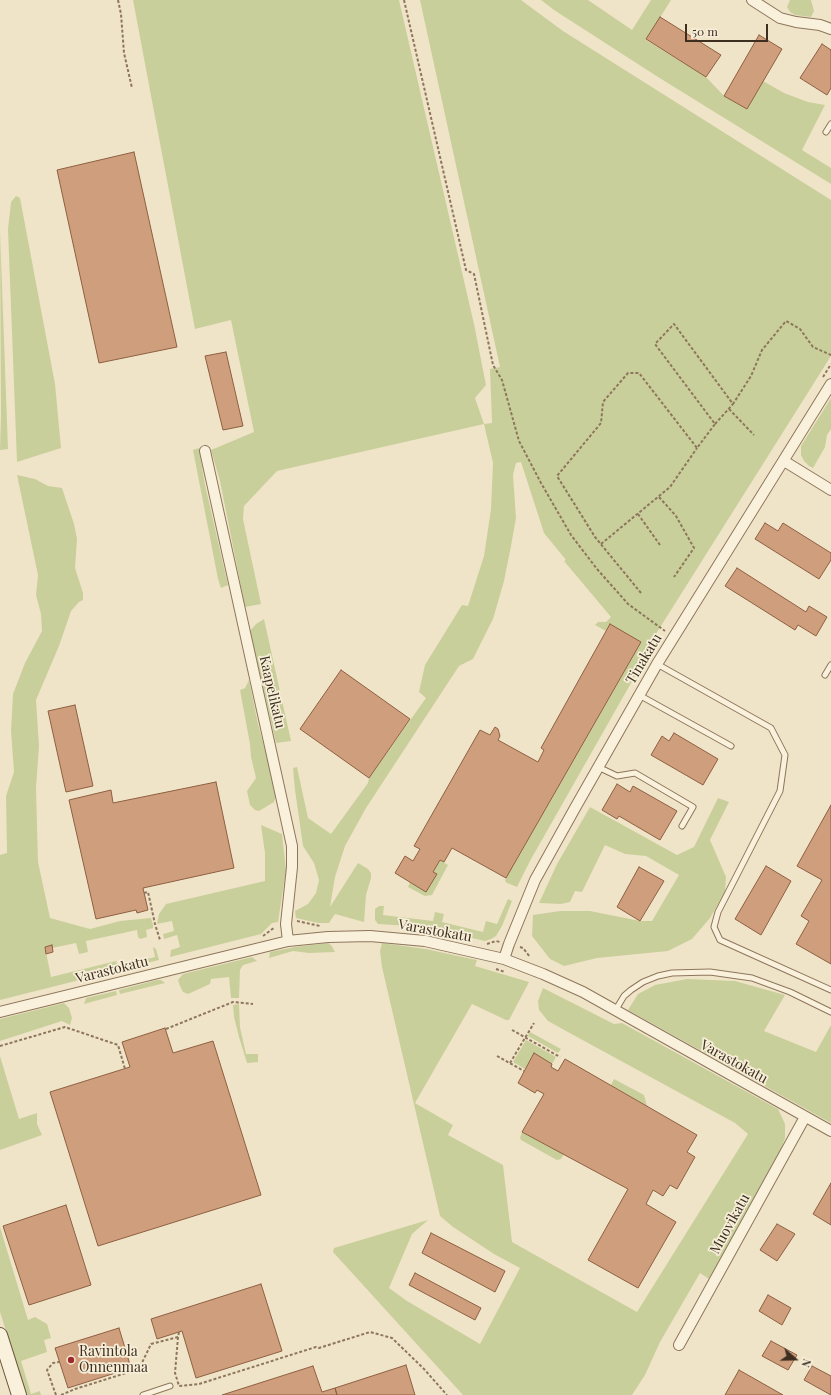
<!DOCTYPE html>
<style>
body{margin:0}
#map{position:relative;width:831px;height:1395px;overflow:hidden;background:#f0e4c8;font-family:"Playfair Display",serif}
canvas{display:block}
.north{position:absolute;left:775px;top:1339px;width:40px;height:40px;-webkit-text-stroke:3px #f7eed8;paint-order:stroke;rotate:110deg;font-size:11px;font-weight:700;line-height:16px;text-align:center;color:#3d2e20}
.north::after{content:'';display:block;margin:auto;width:14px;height:18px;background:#3d2e20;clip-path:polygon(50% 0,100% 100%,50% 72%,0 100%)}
.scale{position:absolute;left:685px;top:24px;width:83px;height:18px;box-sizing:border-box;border:2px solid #3d2e20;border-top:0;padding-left:5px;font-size:12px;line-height:14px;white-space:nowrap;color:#3d2e20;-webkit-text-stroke:3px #f7eed8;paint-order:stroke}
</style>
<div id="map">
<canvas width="831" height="1395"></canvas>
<div class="north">N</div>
<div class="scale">50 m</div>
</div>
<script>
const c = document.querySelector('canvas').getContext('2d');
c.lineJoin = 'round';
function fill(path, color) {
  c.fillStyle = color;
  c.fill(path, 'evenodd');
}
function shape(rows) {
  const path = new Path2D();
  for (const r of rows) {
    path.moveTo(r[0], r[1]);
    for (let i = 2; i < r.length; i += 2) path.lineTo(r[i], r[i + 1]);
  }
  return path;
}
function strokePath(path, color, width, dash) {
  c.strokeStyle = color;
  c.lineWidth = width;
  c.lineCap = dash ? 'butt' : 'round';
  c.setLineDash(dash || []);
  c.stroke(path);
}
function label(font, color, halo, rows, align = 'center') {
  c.font = font + ' "Playfair Display",serif';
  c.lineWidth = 3.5;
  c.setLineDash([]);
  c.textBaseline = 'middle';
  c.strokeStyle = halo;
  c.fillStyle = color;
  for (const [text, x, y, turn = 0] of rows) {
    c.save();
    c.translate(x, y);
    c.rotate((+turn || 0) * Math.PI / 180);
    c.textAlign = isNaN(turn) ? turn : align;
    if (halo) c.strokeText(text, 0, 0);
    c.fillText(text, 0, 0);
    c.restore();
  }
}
fill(shape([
 [133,0,399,0,474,324,486,385,475,398,484,424,492,423,490,369,500,367,420,0,521,0,563,31,831,200,831,356,654,637,656,639,530,861,517,887,507,883,505,881,506,878,641,642,610,625,606,631,595,625,598,622,606,622,611,617,564,561,566,560,544,533,521,462,516,463,513,475,516,518,511,546,504,581,493,619,473,659,459,666,366,808,345,846,335,877,330,907,358,863,368,869,371,873,371,878,366,895,364,922,335,914,329,923,318,923,296,918,295,911,308,904,316,893,319,880,314,863,303,846,295,790,293,768,297,767,308,818,331,834,368,783,369,778,426,698,419,692,425,665,462,605,468,606,484,556,491,509,493,463,484,424,277,471,244,506,243,519,261,604,245,607,220,481,211,450,254,432,231,320,195,329],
 [541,0,588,0,632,30,651,0,671,0,646,40,706,77,724,96,747,109,763,81,784,93,808,102,825,105,802,150,831,168,831,184,658,77,554,10],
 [790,0,811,0,814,11,811,17,795,15,790,12,787,7],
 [16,196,20,198,55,384,61,448,17,462,8,229,11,202],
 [0,231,8,449,0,450,1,415],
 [831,398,831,429,827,435,825,447,813,468,809,466,804,461,801,455,801,446],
 [199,448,205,485,228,585,221,588,218,579,193,450],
 [17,475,35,479,48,486,62,488,74,524,77,539,75,568,83,593,83,600,79,602,71,611,59,646,36,700,39,746,36,788,38,862,50,918,90,929,120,921,151,918,153,925,153,928,146,930,147,937,140,939,138,937,137,930,86,941,88,952,79,954,76,943,52,948,52,945,45,947,51,977,116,961,118,966,155,957,153,947,156,949,159,960,0,1000,0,855,7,853,6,796,14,772,11,731,13,694,25,663,42,631,41,614,36,595,38,575],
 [264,619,291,741,276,743,250,631,256,624],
 [249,680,258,724,275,787,276,796,274,802,259,811,255,810,250,805,247,791,256,778,251,757,250,744,240,690,245,688],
 [718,798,729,802,710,840,726,877,725,892,710,918,692,939,668,951,597,958,564,966,550,959,532,936,533,915,560,911,590,911,640,921,652,921,679,875,646,856,625,854,605,845,582,892,575,891,570,902,561,904,539,903,557,864,590,807,677,855,694,847],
 [261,825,282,834,286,870,278,922,272,923,261,934,170,957,171,950,180,947,177,935,164,939,163,934,174,931,172,921,157,924,159,914,166,904,265,881,265,853],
 [440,860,448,865,432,895,425,896,408,887,410,882,426,892,437,874,433,872],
 [508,899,512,901,502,926,496,936,491,939,485,941,442,931,409,926,378,924,375,920,375,909,379,906,384,906,383,915,433,921,435,912,444,914,442,922,483,932,486,921,497,924],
 [328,943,331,945,335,952,309,953,293,951,269,958,270,952,295,947],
 [382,943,426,949,467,958,477,960,475,966,529,982,509,1020,506,1020,472,1004,415,1103,453,1125,448,1135,503,1165,512,1242,637,1312,748,1134,735,1123,577,1037,548,1021,539,1010,538,1001,543,988,614,1024,622,1023,778,1109,785,1124,785,1138,780,1152,709,1279,700,1273,660,1342,645,1375,632,1395,463,1395,333,1252,334,1248,428,1220,412,1234,389,1288,407,1301,480,1344,520,1268,494,1254,453,1227,440,1216,382,967,380,951],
 [252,957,257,961,243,965,240,970,239,998,231,998,229,977,211,979,210,984,188,994,183,992,180,986,178,980,183,974],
 [687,979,735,981,785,995,764,1031,816,1052,831,1025,831,1123,628,1010,638,994,655,985],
 [157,980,161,980,165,983,120,994,119,990],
 [116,991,117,995,84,1004,86,998],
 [64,1003,69,1008,72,1018,70,1025,62,1021,0,1041,0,1019],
 [239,1004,240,1027,246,1054,258,1054,258,1062,247,1063,239,1037,234,1017,233,1005],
 [530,1032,561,1049,558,1053,528,1036],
 [526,1040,556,1057,552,1064,534,1054,525,1069,513,1062],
 [0,1056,19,1119,37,1113,37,1124,42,1135,0,1150],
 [614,1079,644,1095,647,1106,611,1085],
 [522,1132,564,1154,561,1159,557,1160,555,1159,521,1140,520,1138],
 [0,1227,28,1320,35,1317,47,1324,51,1338,44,1340,47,1352,21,1361,31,1394,40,1391,41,1395,26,1395,0,1312]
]), '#c9cf9b');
const building = shape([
 [660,17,721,55,706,77,646,39,660,17],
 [759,35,782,49,747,109,724,96,759,35],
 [822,44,831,50,831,88,827,95,800,78,822,44],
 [134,152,177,347,99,363,57,170,134,152],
 [226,352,243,426,223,430,205,356,226,352],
 [765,523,778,531,783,523,831,553,831,560,819,579,755,539,765,523],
 [737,568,806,612,809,606,827,617,816,636,798,625,795,630,725,586,737,568],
 [610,624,641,642,506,878,452,848,444,862,440,860,433,872,437,874,426,892,395,873,405,856,413,861,420,849,414,846,480,730,490,735,495,727,498,729,500,736,498,740,538,762,544,750,541,748,610,624],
 [341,670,410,719,369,778,300,729,341,670],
 [75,705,93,786,66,792,48,711,75,705],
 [674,733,718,759,703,785,651,755,662,736,669,741,674,733],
 [216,782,234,868,143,888,148,910,137,913,136,910,96,919,69,800,111,790,113,803,216,782],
 [617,784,630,792,633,786,677,811,660,840,619,816,617,819,602,810,617,784],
 [831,805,831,964,796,944,809,921,801,916,822,880,797,866,831,805],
 [766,866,791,881,761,935,735,919,766,866],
 [639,867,664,881,640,921,617,907,639,867],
 [52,945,53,952,46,954,45,947,52,945],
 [165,1028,173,1053,213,1041,261,1195,98,1246,50,1092,130,1067,122,1042,165,1028],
 [534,1053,552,1064,551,1067,558,1071,565,1059,697,1135,687,1152,695,1157,677,1189,670,1185,663,1196,653,1190,646,1204,676,1222,638,1288,588,1260,628,1189,522,1132,544,1094,537,1090,535,1093,518,1083,534,1053],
 [831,1183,831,1225,813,1214,831,1183],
 [66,1205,91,1285,29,1305,3,1226,66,1205],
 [777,1224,795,1234,777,1261,760,1250,777,1224],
 [431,1233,505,1271,495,1292,422,1253,431,1233],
 [415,1273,481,1308,475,1320,409,1285,415,1273],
 [261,1284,282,1351,196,1378,182,1331,157,1339,151,1319,261,1284],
 [768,1295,791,1308,782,1325,759,1311,768,1295],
 [119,1328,131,1368,68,1388,55,1348,119,1328],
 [771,1341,797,1355,788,1370,762,1356,771,1341],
 [406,1365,415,1395,337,1395,335,1388,406,1365],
 [313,1366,322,1392,335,1388,337,1395,222,1395,313,1366],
 [812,1366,831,1376,831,1395,804,1380,812,1366],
 [739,1370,783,1395,725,1395,739,1370]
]);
fill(building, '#cf9f7d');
strokePath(building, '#8d5f41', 1);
const lane = shape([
 [826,132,831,124],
 [657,664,771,728,785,755,780,791,718,912,714,927,720,940,831,990],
 [825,675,831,665],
 [639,695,731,746],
 [598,767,617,776,635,773,693,807,682,826],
 [615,1011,624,996,631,990,643,982,658,976,672,973,710,972,752,978,790,992,831,1012],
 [143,1395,170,1386]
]);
const street = shape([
 [752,0,780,18,796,22,820,25,831,29],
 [205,451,292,846,292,867,286,924,288,941],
 [784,461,831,490],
 [504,959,509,944,535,880,575,808,657,664,831,384],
 [0,1012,288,941,328,937,370,936,425,941,504,959,543,974,583,992,831,1131],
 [679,1345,805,1117]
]);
const secondary = shape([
 [0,1335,19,1395]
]);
strokePath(lane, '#8d765c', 7);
strokePath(street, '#8d765c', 12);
strokePath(secondary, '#6f573f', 16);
strokePath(shape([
 [118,0,121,14,124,53,132,88],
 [404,0,466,270,474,274,493,365,502,380,519,441,541,483,571,535,597,569,628,604,665,631],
 [823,377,831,364],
 [729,409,754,435],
 [715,424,733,404],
 [659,497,676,516,694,548,674,577],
 [638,514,660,545],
 [601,544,670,487,697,448],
 [641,593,595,537,557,476,601,423,603,402,628,373,639,373,697,448,715,424,655,344,674,324,733,404,751,376,762,350,786,321,800,329,813,347,831,355],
 [144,893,148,892,155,924,160,940],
 [297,921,320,926],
 [263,936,275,927],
 [487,944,496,941,500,942],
 [520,947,523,948,530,957],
 [496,969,505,972],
 [166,1029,233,1002,253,1004],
 [512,1030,560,1057],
 [0,1046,65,1027,118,1045,125,1069],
 [497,1056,524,1071],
 [510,1063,534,1023],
 [178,1337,175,1373,179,1386,199,1384,316,1347,319,1348,370,1332,392,1338,424,1369,447,1395],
 [56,1395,47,1370,53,1363,59,1362],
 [61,1395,75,1389,139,1369,151,1344,178,1337,179,1332]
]), '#8d765c', 2, [3, 2]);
strokePath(lane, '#faf1dc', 5);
strokePath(street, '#faf1dc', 10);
strokePath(secondary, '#faf1dc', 14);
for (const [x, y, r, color] of [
 [71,1360,4,"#9e2a2b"]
]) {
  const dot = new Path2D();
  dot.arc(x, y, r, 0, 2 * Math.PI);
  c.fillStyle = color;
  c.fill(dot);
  strokePath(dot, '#f7eed8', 1.5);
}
label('14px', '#3d2e20', '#f7eed8', [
 ["Tinakatu",644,659,-59],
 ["Kaapelikatu",272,692,77],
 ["Varastokatu",435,931,10],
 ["Varastokatu",112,970,-14],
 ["Varastokatu",734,1062,29],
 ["Muovikatu",730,1224,-61]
]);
label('14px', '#3d2e20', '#f7eed8', [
 ["Ravintola",79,1352],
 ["Onnenmaa",79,1368]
], 'left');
</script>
